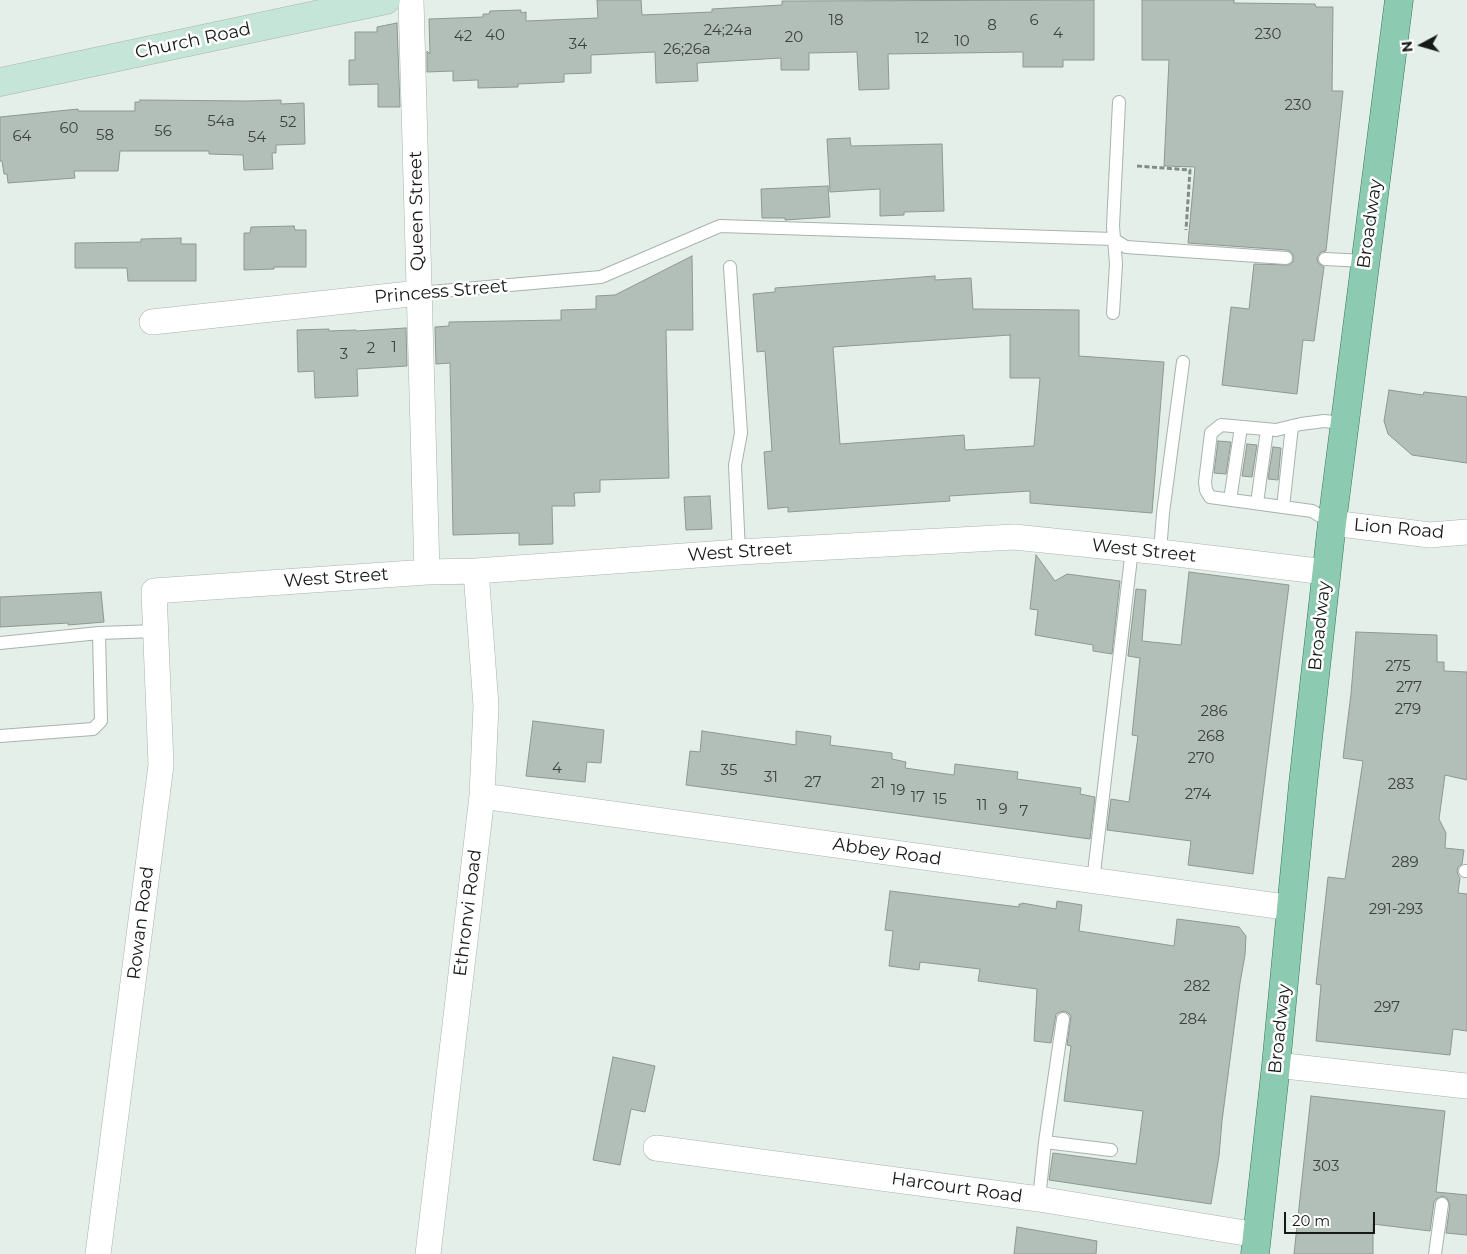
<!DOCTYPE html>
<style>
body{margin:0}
#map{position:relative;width:1467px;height:1254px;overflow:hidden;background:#e3efe8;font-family:Montserrat,sans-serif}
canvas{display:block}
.north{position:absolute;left:1397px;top:20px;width:50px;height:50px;-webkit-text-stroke:4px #fff;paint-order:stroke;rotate:264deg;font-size:14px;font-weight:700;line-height:20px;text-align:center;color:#151917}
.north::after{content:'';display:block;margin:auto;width:18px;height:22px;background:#151917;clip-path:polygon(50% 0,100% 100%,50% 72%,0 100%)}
.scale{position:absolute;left:1284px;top:1212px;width:91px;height:22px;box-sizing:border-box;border:2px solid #151917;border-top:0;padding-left:6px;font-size:15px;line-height:18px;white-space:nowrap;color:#151917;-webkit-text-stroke:4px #fff;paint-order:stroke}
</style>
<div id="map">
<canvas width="1467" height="1254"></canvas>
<div class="north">N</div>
<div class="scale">20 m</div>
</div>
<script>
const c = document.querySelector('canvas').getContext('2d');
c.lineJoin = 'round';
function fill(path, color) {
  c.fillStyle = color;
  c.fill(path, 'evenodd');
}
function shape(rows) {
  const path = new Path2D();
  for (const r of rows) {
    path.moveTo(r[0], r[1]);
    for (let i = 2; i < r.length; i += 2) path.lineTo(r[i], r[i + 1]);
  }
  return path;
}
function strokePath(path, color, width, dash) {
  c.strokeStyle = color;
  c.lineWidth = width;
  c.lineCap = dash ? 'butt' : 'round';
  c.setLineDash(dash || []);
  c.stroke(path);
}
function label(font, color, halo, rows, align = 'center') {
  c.font = font + ' Montserrat,sans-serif';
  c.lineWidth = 5;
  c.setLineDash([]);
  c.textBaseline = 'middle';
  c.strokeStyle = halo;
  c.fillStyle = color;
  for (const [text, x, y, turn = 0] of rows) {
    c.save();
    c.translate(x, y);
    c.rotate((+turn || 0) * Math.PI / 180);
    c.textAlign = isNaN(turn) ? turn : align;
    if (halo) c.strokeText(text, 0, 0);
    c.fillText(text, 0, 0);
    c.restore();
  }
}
const building = shape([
 [597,0,641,0,642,15,712,12,712,9,782,5,782,1,1094,0,1094,60,1063,60,1063,67,1023,67,1023,52,888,54,889,89,859,90,857,52,809,53,809,70,781,70,781,58,697,63,698,81,656,83,655,52,591,55,591,73,564,74,564,82,518,84,518,87,478,88,478,80,453,81,453,71,427,72,427,51,430,54,429,19,483,17,483,14,489,14,490,11,521,10,521,13,526,12,526,21,598,18,597,0],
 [1142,0,1234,0,1234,3,1315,4,1316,7,1333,7,1332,91,1343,91,1326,251,1321,252,1317,258,1318,263,1324,267,1314,341,1303,340,1297,394,1222,385,1231,307,1249,309,1254,264,1289,265,1293,262,1293,255,1291,252,1287,250,1188,243,1195,167,1164,166,1169,60,1142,60,1142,0],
 [397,23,400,107,378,107,378,84,349,85,349,60,355,60,355,32,377,32,377,27,397,23],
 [140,100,248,101,281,100,281,104,304,103,305,144,276,145,276,153,272,153,273,169,244,170,243,155,209,154,209,151,120,151,118,171,74,171,75,178,8,183,7,174,4,174,2,161,0,161,0,117,78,109,78,111,135,111,135,102,140,102,140,100],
 [850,138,851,146,942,144,944,211,904,212,904,215,880,216,880,189,830,192,827,139,850,138],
 [828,186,830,217,785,220,785,218,762,218,761,189,828,186],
 [294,226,295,230,306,230,306,267,274,267,274,269,244,270,244,233,250,233,251,227,294,226],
 [181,238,181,244,196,244,196,281,128,281,127,268,75,268,75,243,141,242,141,239,181,238],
 [692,256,693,330,666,330,669,478,600,480,600,492,574,493,575,506,552,506,553,544,519,545,519,533,453,535,450,363,436,364,435,327,449,326,449,322,561,320,561,310,596,309,596,296,615,295,692,256],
 [935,276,935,280,971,278,973,309,1079,310,1079,356,1164,362,1152,513,1030,503,1030,491,949,496,950,501,788,512,788,507,768,509,764,452,772,451,765,351,757,352,753,294,775,292,775,288,935,276],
 [1010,335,1010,378,1040,378,1034,446,965,450,964,435,840,444,833,347,1010,335],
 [406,328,407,366,357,369,358,396,315,398,314,371,298,372,297,330,329,329,329,331,356,330,356,331,406,328],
 [1389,390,1423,395,1424,392,1467,397,1467,463,1412,455,1388,434,1384,421,1389,390],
 [1218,441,1231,442,1226,474,1214,473,1218,441],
 [1247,444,1257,445,1252,477,1242,476,1247,444],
 [1273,447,1281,448,1278,480,1268,479,1273,447],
 [710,496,712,529,686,530,684,497,710,496],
 [1036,555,1055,581,1067,574,1120,581,1112,654,1093,651,1093,645,1035,635,1038,610,1030,609,1036,555],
 [1189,572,1289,585,1253,874,1188,865,1191,841,1107,830,1111,799,1129,802,1138,736,1132,735,1140,658,1128,656,1136,589,1146,590,1142,641,1181,645,1189,572],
 [101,592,104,622,68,625,68,623,0,627,0,597,101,592],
 [1356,632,1437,635,1437,662,1444,662,1444,671,1467,672,1467,780,1445,775,1439,819,1446,833,1445,848,1464,850,1462,864,1458,867,1457,871,1458,875,1460,878,1458,893,1467,894,1467,1031,1453,1029,1450,1055,1316,1041,1321,985,1316,984,1328,877,1345,879,1363,761,1343,758,1351,694,1356,632],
 [533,721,604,730,601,763,587,762,585,782,526,776,533,721],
 [702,731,796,745,796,731,831,736,830,745,892,753,892,759,906,762,905,768,954,775,955,764,1018,772,1017,779,1081,788,1080,794,1095,797,1090,839,686,785,690,751,700,752,702,731],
 [890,891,1019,907,1019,904,1022,904,1022,903,1056,909,1057,901,1082,905,1079,931,1174,946,1177,919,1239,927,1246,936,1245,955,1240,983,1222,1121,1219,1156,1211,1204,1049,1180,1053,1153,1136,1164,1143,1111,1064,1101,1071,1046,1067,1045,1071,1016,1068,1013,1064,1011,1060,1012,1056,1014,1051,1043,1034,1041,1037,989,978,981,980,969,920,962,919,970,889,966,893,931,885,930,890,891],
 [613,1057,655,1066,645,1112,631,1109,620,1165,593,1160,613,1057],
 [1311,1096,1445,1111,1436,1192,1467,1195,1467,1235,1446,1233,1450,1205,1447,1198,1443,1196,1436,1199,1434,1202,1430,1231,1373,1224,1373,1254,1294,1254,1311,1096],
 [1017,1227,1097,1241,1096,1254,1014,1254,1017,1227]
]);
fill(building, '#b2beb8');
strokePath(building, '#8d9892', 1);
const lane = shape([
 [1325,259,1365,261],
 [730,267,741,433,735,465,739,552],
 [419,293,601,277,720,226,1113,239,1126,247,1286,258],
 [1113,313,1116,264,1113,226,1119,102],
 [1230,500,1241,427],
 [1257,503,1267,430],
 [1283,507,1292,426],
 [1332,523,1312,511,1210,497,1206,490,1205,482,1211,433,1221,425,1276,430,1301,424,1324,421,1344,423],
 [1160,552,1163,513,1183,362],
 [0,643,99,633,156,631],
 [0,736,93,729,101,721,99,633],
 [1465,871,1467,871],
 [1093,881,1132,549],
 [1045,1142,1111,1150],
 [1039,1199,1045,1142,1063,1019],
 [1435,1254,1442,1204]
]);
const street = shape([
 [411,0,427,572],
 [152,322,419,293],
 [1332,523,1430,535,1467,532],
 [482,796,1292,908],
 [1276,1065,1467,1086],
 [656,1148,1039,1199,1257,1235],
 [98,1254,161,765,154,591,427,572,476,571,739,552,1014,537,1160,552,1326,572],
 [428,1254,482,796,486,706,476,571]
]);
const secondary = shape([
 [0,82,386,0]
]);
const primary = shape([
 [1255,1254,1276,1065,1303,784,1332,523,1399,0]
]);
strokePath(lane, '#a8b3ae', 14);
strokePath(street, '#a8b3ae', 26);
strokePath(secondary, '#a8b3ae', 29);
strokePath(primary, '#31775b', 29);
strokePath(shape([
 [1137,166,1190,170,1186,230]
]), '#838b86', 3, [5, 2.5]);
strokePath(lane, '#fff', 12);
strokePath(street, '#fff', 25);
strokePath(secondary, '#c6e5d9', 28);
strokePath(primary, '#8ccbb2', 28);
label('15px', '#3c423f', null, [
 ["18",836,21],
 ["6",1034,21],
 ["8",992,26],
 ["24;24a",728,31],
 ["4",1058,34],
 ["230",1268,35],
 ["40",495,36],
 ["42",463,37],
 ["20",794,38],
 ["12",922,39],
 ["10",962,42],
 ["34",578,45],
 ["26;26a",687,50],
 ["230",1298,106],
 ["54a",221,122],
 ["52",288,123],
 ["60",69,129],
 ["56",163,132],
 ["58",105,136],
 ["64",22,137],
 ["54",257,138],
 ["1",394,348],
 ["2",371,349],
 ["3",344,355],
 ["275",1398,667],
 ["277",1409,688],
 ["279",1408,710],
 ["286",1214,712],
 ["268",1211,737],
 ["270",1201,759],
 ["4",557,769],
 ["35",729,771],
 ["31",771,778],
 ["27",813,783],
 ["21",878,784],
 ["283",1401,785],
 ["19",898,791],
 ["274",1198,795],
 ["17",918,798],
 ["15",940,800],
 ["11",982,806],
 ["9",1003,810],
 ["7",1024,812],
 ["289",1405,863],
 ["291-293",1396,910],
 ["282",1197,987],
 ["297",1387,1008],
 ["284",1193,1020],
 ["303",1326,1167]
]);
label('18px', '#151917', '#fff', [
 ["Church Road",193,41,-12],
 ["Queen Street",417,211,-91],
 ["Broadway",1370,224,-82],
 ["Princess Street",441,292,-5],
 ["Lion Road",1399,529,5],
 ["West Street",1144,551,6],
 ["West Street",740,552,-4],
 ["West Street",336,578,-4],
 ["Broadway",1320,626,-84],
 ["Abbey Road",887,852,8],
 ["Ethronvi Road",468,913,-83],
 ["Rowan Road",141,923,-83],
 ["Broadway",1280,1029,-84],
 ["Harcourt Road",957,1188,8]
]);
</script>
